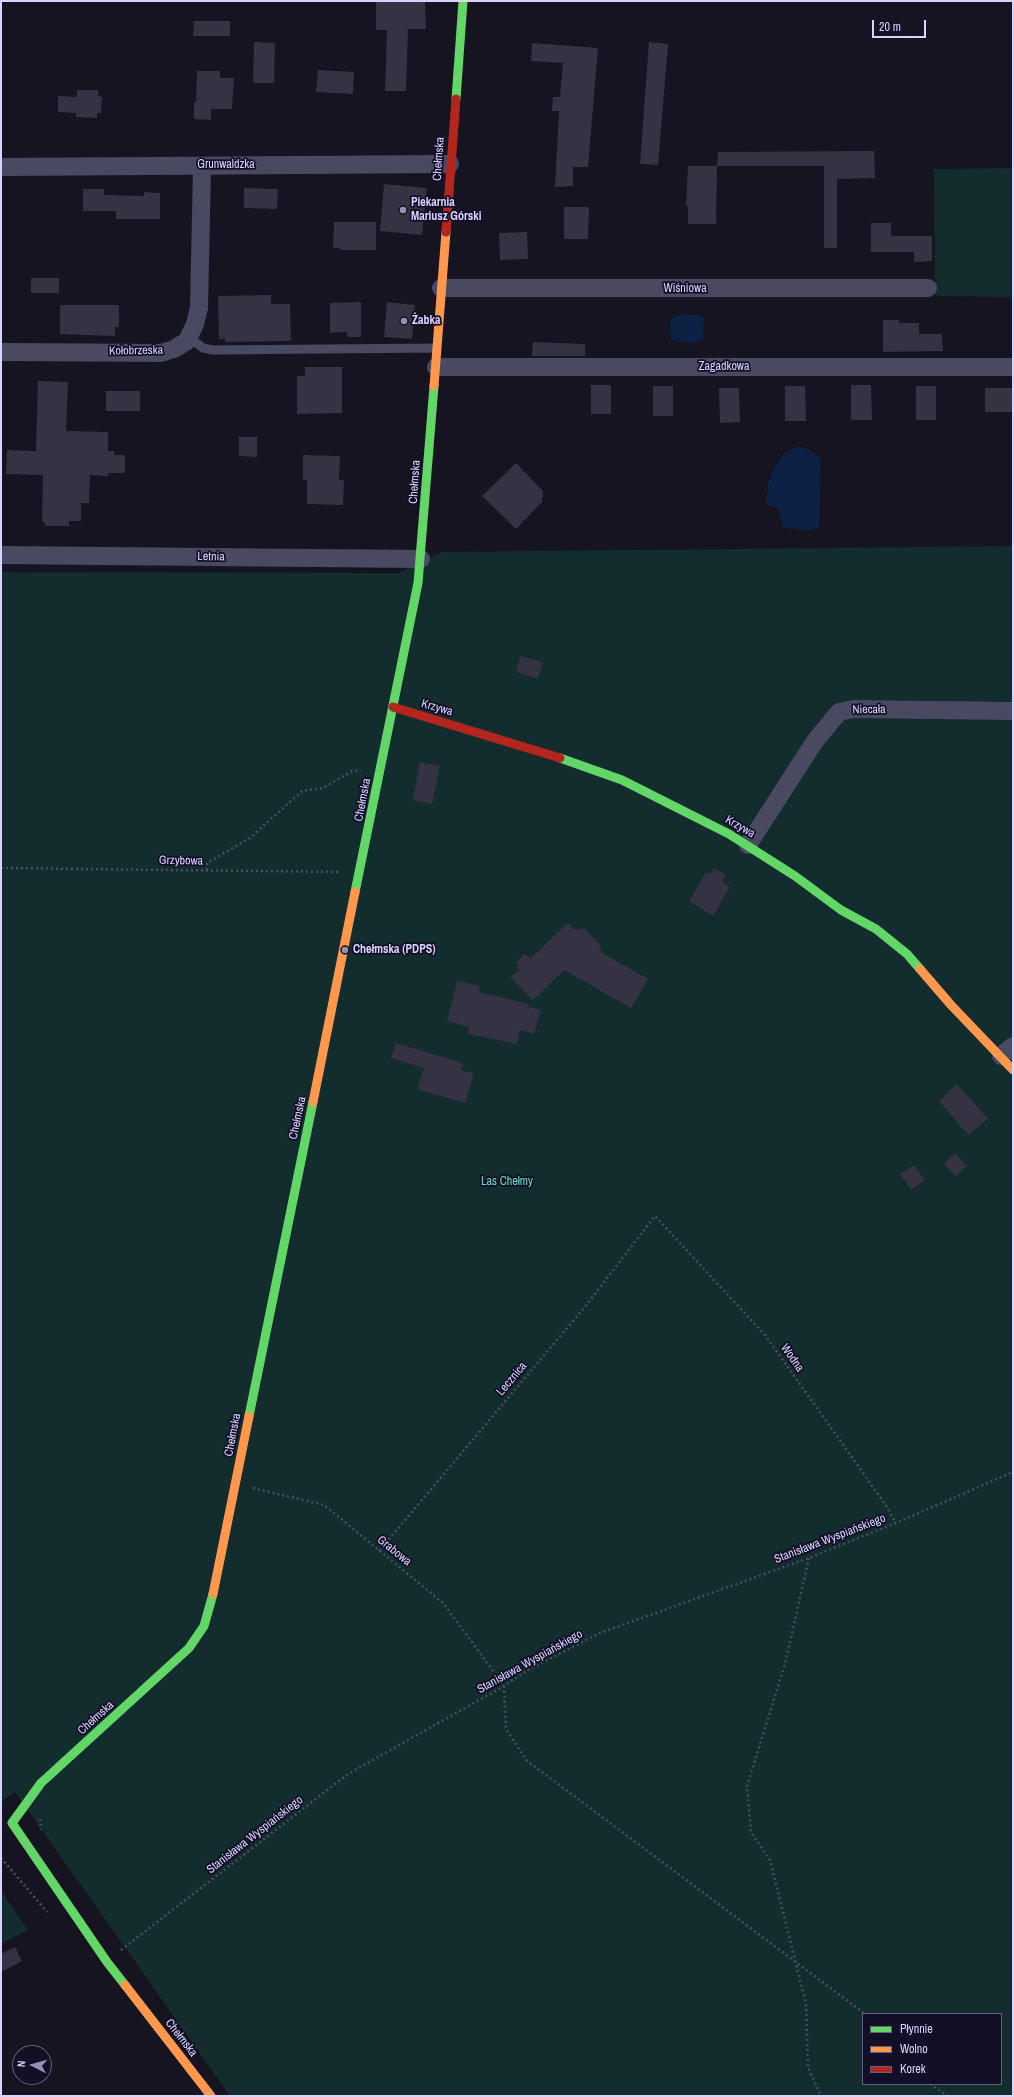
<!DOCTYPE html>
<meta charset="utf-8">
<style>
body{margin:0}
#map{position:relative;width:1014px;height:2097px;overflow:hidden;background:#161421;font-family:"Archivo Narrow",sans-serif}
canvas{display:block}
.frame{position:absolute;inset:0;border:2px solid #d9d4ff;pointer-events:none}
.legend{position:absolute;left:862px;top:2013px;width:140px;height:72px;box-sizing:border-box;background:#130f26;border:1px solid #625e7d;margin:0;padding:5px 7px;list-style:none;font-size:12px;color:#d9d4ff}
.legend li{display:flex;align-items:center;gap:8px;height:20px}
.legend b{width:20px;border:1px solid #625e7d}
.north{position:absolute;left:12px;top:2045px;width:40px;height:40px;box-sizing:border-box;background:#130f26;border:1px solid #625e7d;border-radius:50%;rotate:276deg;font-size:11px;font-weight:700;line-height:16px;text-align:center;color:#d9d4ff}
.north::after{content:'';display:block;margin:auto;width:14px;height:18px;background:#9591b1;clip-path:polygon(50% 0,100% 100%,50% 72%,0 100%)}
.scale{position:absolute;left:872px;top:20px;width:54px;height:18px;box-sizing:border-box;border:2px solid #d9d4ff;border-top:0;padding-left:5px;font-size:12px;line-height:14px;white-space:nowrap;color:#d9d4ff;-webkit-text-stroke:3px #130f26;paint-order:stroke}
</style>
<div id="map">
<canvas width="1014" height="2097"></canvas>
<div class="frame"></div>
<ul class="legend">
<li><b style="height:5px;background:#63d668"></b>Płynnie</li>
<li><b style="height:5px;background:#ff974d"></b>Wolno</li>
<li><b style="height:5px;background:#b3261e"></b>Korek</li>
</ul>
<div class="north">N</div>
<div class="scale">20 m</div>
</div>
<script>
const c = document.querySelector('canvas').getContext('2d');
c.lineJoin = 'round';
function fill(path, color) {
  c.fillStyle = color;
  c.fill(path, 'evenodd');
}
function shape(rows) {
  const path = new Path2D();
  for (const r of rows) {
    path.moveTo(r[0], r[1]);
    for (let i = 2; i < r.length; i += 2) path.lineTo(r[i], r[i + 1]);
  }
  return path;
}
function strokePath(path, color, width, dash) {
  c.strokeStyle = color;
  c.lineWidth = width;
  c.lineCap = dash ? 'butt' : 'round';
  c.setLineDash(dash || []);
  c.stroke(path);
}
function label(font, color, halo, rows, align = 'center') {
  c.font = font + ' "Archivo Narrow",sans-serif';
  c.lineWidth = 3.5;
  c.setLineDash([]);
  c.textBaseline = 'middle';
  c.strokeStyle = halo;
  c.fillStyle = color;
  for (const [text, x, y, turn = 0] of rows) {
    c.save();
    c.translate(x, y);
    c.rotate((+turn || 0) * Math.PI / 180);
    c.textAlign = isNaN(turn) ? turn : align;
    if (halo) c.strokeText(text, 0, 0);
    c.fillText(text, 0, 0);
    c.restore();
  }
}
fill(shape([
 [1013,168,1013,297,935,296,934,169],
 [1013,546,1013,2096,230,2096,15,1792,1,1802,1,572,399,573,442,552],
 [863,2014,1001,2014,1001,2084,863,2084],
 [1,1890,28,1930,1,1944]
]), '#132c2d');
fill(shape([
 [682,314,699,315,704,319,703,338,697,342,687,343,671,340,670,321,675,316],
 [797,446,811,450,819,456,821,466,819,524,817,528,809,530,783,528,778,509,776,507,768,505,766,502,769,480,775,467,784,453]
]), '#0d2144');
fill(shape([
 [376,1,425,1,426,29,408,29,406,91,385,91,387,30,376,30],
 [194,21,230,21,230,36,193,36],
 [254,42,275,43,274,83,253,83],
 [649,42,668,44,658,165,640,164],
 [532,43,598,48,588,167,573,167,573,186,555,187,559,111,552,111,553,97,560,97,563,63,531,61],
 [318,70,354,72,353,94,316,92],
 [197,71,220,71,220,78,234,78,232,109,211,109,211,120,194,119,194,102,196,102],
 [77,90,98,90,98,96,102,97,101,113,97,113,97,118,76,117,76,113,58,112,58,96,77,97],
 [874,151,875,178,837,179,837,248,824,248,824,166,717,166,718,152],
 [688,166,717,166,716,224,688,224,688,207,686,206],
 [384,184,427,188,422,235,380,231],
 [244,188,278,189,277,209,244,208],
 [83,189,104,189,104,195,144,196,144,192,160,193,160,219,116,219,116,211,83,211],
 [564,207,589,207,588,239,564,239],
 [334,222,376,222,376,250,340,250,340,248,333,248],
 [871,223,891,223,891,236,932,236,932,261,914,262,914,252,871,252],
 [527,232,528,259,500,260,499,233],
 [31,278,59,278,59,293,31,293],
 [271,295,271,304,290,304,291,341,225,342,225,339,219,339,218,296],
 [361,302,361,337,347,337,347,332,330,333,330,303],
 [387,302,415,305,412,339,384,337],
 [60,305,119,305,119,327,115,327,115,336,60,334],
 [883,320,899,320,899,323,919,323,919,334,942,334,943,351,883,352],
 [533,342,585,344,585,356,532,356],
 [305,367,342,367,342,413,297,414,297,376,305,376],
 [38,381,68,382,66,431,108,432,108,451,114,451,114,455,125,455,125,473,108,473,108,476,90,475,89,503,81,503,81,521,69,521,69,526,47,526,42,521,43,475,6,474,7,450,36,451],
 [591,385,611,385,611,414,591,414],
 [851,385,871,385,872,420,851,420],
 [653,386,673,386,673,416,653,416],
 [785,386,805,386,806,421,785,421],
 [916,386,936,386,936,420,916,420],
 [719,388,739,388,740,422,720,423],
 [985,388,1013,388,1013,412,985,412],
 [106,391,140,391,140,411,106,411],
 [239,437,257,437,257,457,239,456],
 [303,455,340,456,339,480,344,480,343,505,307,504,307,480,303,480],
 [516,463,543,491,542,502,516,529,482,496],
 [520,656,543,662,538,679,516,672],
 [420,762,440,766,432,804,413,800],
 [714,868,726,875,722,882,730,887,713,916,689,901,706,872,710,874],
 [568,923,575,930,584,928,600,945,602,953,648,979,631,1008,564,970,533,1000,510,977,519,970,517,962,524,954,531,958],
 [457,981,480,986,479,992,529,1004,527,1006,541,1010,534,1034,520,1030,517,1044,468,1034,469,1027,447,1021],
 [396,1043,463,1063,461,1070,474,1073,465,1103,417,1089,424,1068,391,1058],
 [957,1084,988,1119,968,1135,939,1101],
 [955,1153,967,1166,956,1176,944,1164],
 [914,1165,925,1180,911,1190,900,1174],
 [15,1947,22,1961,1,1972,1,1954]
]), '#343243');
strokePath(shape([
 [1,868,340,872],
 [207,870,207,863,250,838,302,791,323,788,352,771,361,771],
 [253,1488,324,1505,443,1603,504,1686,506,1729,526,1760,865,2014],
 [379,1551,584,1308,655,1216,765,1335,883,1501,896,1523],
 [809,1558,785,1664,747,1786,751,1832,770,1860,806,2004,808,2067,821,2096],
 [40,1819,41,1830],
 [1,1858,47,1912],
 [121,1950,348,1774,504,1686,526,1671,600,1633,809,1558,896,1523,1013,1472],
 [930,2084,948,2096]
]), '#44505f', 2.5, [2, 3]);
strokePath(shape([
 [189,337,203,348,213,350,437,348]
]), '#4a4962', 9);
strokePath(shape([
 [1,167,450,164],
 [441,288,928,288],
 [1,352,161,353,174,349,187,341,195,324,199,308,202,166],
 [436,367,1013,367],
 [1,555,421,559],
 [748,845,815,741,839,712,854,709,1013,711],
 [1001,1056,1013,1046]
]), '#4a4962', 18);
strokePath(shape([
 [456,99,463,1],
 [560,758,622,780,729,834,795,876,841,910,876,929,907,954,920,969],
 [355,892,418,583,434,386],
 [249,1416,313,1102],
 [125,1985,107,1962,12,1823,41,1783,189,1648,204,1626,213,1594]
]), '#63d668', 9);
strokePath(shape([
 [434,386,446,232],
 [920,969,951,1005,1013,1070],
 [313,1102,355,892],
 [213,1594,249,1416],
 [125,1985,211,2096]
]), '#ff974d', 9);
strokePath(shape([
 [446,232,456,99],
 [393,707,560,758]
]), '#b3261e', 9);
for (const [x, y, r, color] of [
 [403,210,4,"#9591b1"],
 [404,321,4,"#9591b1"],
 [345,950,4,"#9591b1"]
]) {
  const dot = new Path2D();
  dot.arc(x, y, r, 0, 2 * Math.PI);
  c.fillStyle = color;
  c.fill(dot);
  strokePath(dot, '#130f26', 1.5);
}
label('12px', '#d9d4ff', '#130f26', [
 ["Chełmska",439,159,-86],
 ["Grunwaldzka",226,165],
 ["Wiśniowa",685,289],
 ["Kołobrzeska",136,351,-1],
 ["Zagadkowa",724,367],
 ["Chełmska",415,482,-86],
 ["Letnia",211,557,1],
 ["Krzywa",437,708,16],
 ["Niecała",869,710,-1],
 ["Chełmska",363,800,-79],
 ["Krzywa",740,827,30],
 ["Grzybowa",181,861,1],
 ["Chełmska",298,1118,-78],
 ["Wodna",792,1358,55],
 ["Lecznica",512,1379,-50],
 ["Chełmska",233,1435,-79],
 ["Stanisława Wyspiańskiego",830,1539,-21],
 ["Grabowa",394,1551,39],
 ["Stanisława Wyspiańskiego",530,1662,-29],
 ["Chełmska",96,1718,-42],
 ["Stanisława Wyspiańskiego",255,1835,-38],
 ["Chełmska",181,2038,52]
]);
label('bold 12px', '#d9d4ff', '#130f26', [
 ["Piekarnia",411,203],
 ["Mariusz Górski",411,217],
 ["Żabka",412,321],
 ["Chełmska (PDPS)",353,950]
], 'left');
label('12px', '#5fe0c0', '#130f26', [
 ["Las Chełmy",507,1182]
]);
</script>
